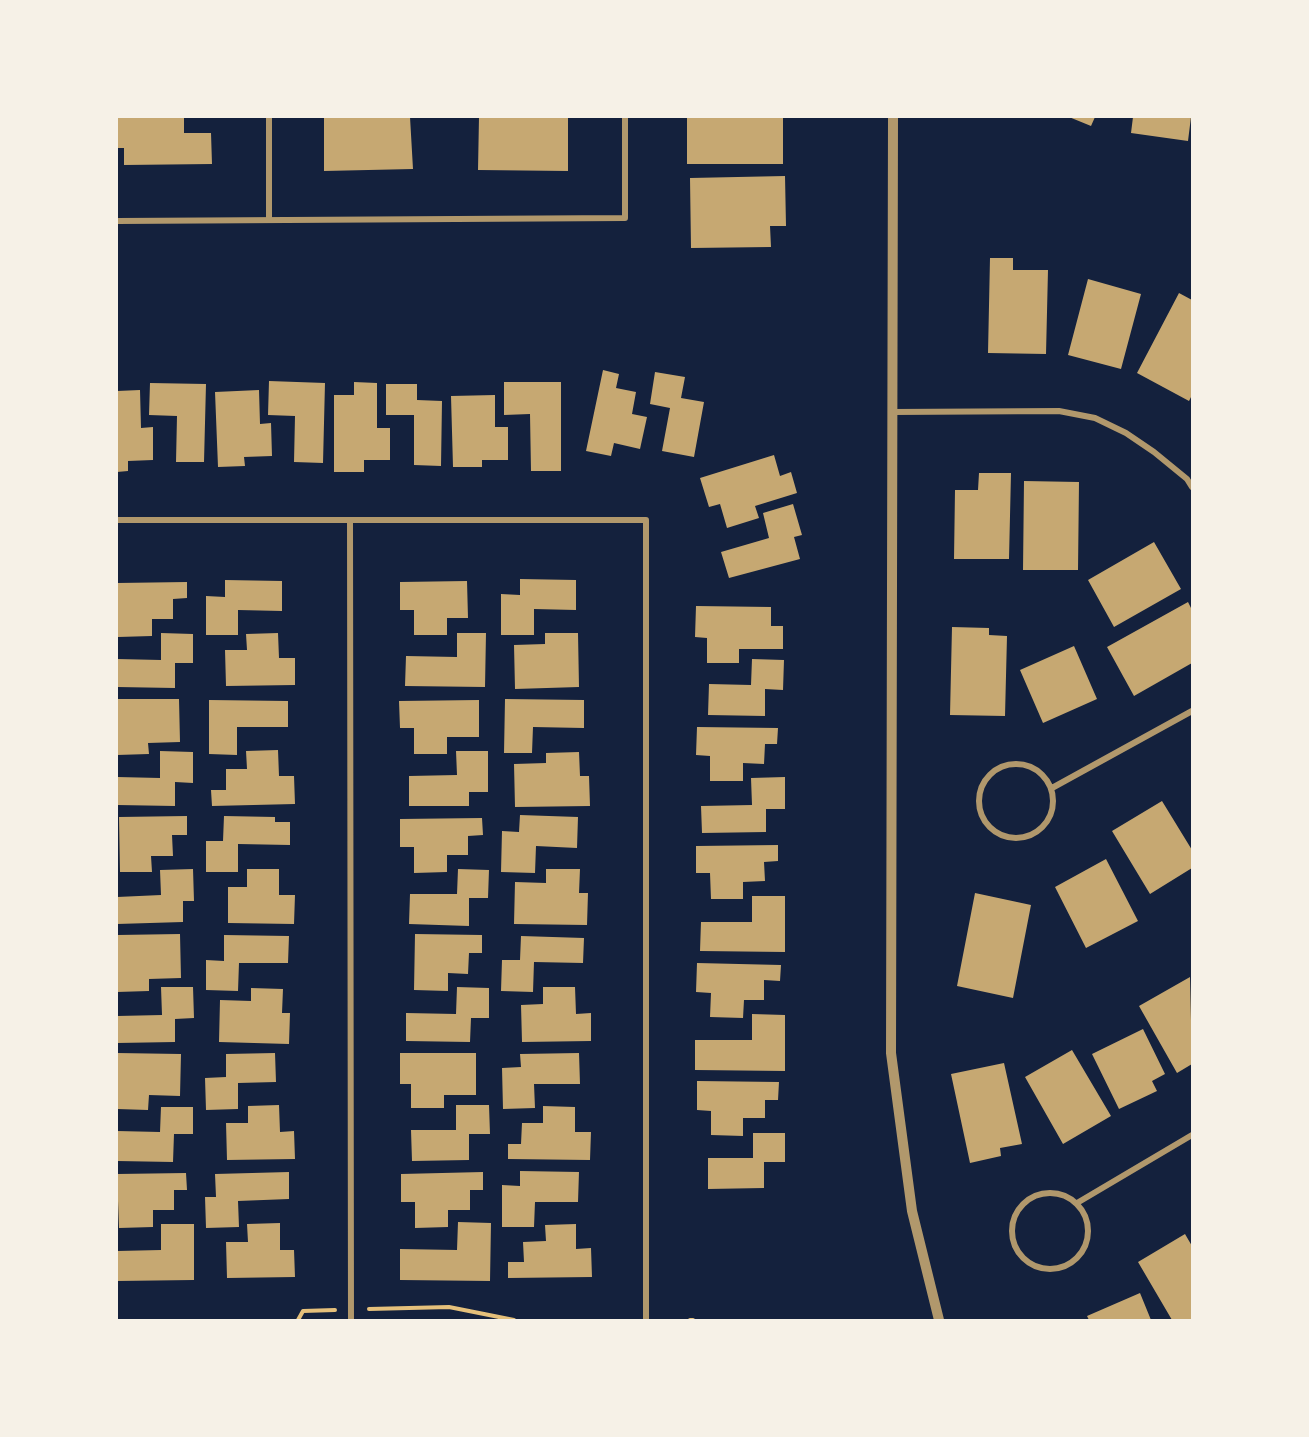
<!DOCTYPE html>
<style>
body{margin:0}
#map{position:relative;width:1309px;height:1437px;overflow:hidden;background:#14213d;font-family:"Noto Sans",sans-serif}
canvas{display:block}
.frame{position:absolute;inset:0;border:118px solid #f6f1e7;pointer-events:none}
</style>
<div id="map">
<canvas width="1309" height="1437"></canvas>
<div class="frame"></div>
</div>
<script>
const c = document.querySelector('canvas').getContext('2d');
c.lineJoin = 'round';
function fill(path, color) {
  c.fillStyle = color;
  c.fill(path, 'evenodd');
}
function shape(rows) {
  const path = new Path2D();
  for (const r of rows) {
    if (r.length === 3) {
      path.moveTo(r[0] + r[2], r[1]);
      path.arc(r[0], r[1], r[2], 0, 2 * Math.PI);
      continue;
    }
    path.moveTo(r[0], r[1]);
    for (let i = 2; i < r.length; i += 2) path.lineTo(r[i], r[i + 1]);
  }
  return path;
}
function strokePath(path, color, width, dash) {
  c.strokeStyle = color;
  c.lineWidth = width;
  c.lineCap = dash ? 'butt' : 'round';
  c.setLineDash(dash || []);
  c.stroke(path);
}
fill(shape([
 [117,117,184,117,184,133,211,133,212,164,124,165,124,148,117,148],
 [324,117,410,117,413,169,324,171],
 [479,117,568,117,568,171,478,170],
 [687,117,783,117,783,164,687,164],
 [1069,117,1095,117,1091,126],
 [1133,117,1191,117,1188,141,1131,133],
 [785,176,786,226,770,226,771,247,691,248,690,178],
 [990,258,1013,258,1013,270,1048,270,1046,354,988,353],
 [1088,279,1141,294,1121,369,1068,355],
 [1179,293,1192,300,1192,395,1189,401,1137,373],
 [603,370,619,374,616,388,636,392,632,414,647,417,640,449,614,443,611,456,586,451],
 [655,372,685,377,681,398,704,402,694,457,662,451,670,408,650,404],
 [269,381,325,383,323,463,294,462,295,416,268,415],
 [354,382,377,383,377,428,390,428,390,460,364,460,364,472,334,472,334,395,354,395],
 [504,382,561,382,561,471,531,471,530,414,504,415],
 [150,383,206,384,204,462,176,462,177,416,149,415],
 [386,384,417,384,417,400,442,401,441,466,414,465,414,415,386,415],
 [140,390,141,428,153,427,153,460,128,461,128,471,117,472,117,391],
 [259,390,260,424,271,423,272,456,244,457,245,466,218,467,215,392],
 [495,395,495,427,508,427,508,460,482,460,482,467,453,467,451,396],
 [774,455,780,476,791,472,797,493,755,506,759,518,727,528,720,504,709,507,700,478],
 [979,473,1011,473,1009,559,954,559,955,490,978,490],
 [1024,481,1079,482,1078,570,1023,570],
 [793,504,802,535,794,537,800,559,729,578,721,552,769,538,763,513],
 [1154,542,1181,589,1114,627,1088,580],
 [520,579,576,580,576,610,534,609,534,635,501,635,501,594,520,595],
 [225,580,282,581,282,611,238,610,238,635,206,635,206,596,225,597],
 [467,581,468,618,447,618,447,635,414,635,414,610,400,610,400,582],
 [187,582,187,598,173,599,173,619,152,619,152,636,118,637,117,583],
 [1188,602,1192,610,1192,663,1134,696,1107,647],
 [696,606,771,607,771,626,783,626,783,649,739,649,739,663,707,663,707,638,695,637],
 [952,627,989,628,989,635,1007,636,1005,716,950,715],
 [161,633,193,634,193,663,175,663,175,688,117,687,117,659,161,660],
 [278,633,279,658,295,658,295,685,226,686,225,650,247,650,246,634],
 [457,633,486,633,485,687,405,686,406,656,457,657],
 [545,633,578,633,579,687,515,689,514,645,545,644],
 [1074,646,1097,699,1043,723,1020,670],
 [752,659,784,660,783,690,765,689,765,716,708,715,709,684,751,685],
 [117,699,179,699,180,742,148,743,149,754,117,755],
 [505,699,584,700,584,728,533,727,532,753,504,753],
 [209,700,288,701,288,727,237,727,237,755,209,754],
 [479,700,479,737,447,737,447,754,414,754,414,728,400,728,399,701],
 [697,727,778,728,777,744,765,744,764,764,743,763,743,781,710,781,710,756,696,755],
 [278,750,279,776,294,776,295,804,212,806,211,790,226,790,226,769,247,769,246,751],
 [160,751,193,752,193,783,175,782,175,806,117,805,117,777,160,778],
 [456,751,488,751,488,792,469,792,469,806,409,806,409,776,457,775],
 [579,752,580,776,589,776,590,806,515,807,514,764,546,763,546,753],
 [785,777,785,809,766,809,766,832,702,833,701,806,752,805,751,778],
 [1162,801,1192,850,1192,868,1150,894,1112,831],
 [520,815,578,817,577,848,536,846,535,873,501,872,502,831,519,832],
 [187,816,187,835,172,835,173,856,151,856,152,872,120,872,119,817],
 [224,816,275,817,275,822,290,822,290,845,238,844,238,872,206,872,206,841,223,841],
 [482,818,483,835,468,836,468,855,447,855,447,872,414,873,414,847,400,847,400,819],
 [778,845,778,861,764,862,765,881,743,882,743,899,711,899,710,873,696,873,696,846],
 [1106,859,1138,921,1086,948,1055,887],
 [193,869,194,901,183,901,183,922,117,924,117,897,161,895,160,870],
 [247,869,279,869,279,895,295,895,294,924,228,923,228,887,247,887],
 [458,869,489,870,488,898,469,898,469,926,409,924,410,894,457,894],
 [546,869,580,869,579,893,588,893,587,925,514,924,515,882,546,883],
 [975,893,1031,905,1013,998,957,986],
 [752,896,785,896,785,952,700,951,701,922,752,922],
 [180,934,181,978,149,979,149,991,117,992,117,935],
 [415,934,482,935,482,953,469,953,468,974,448,973,448,991,414,990],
 [224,935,289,936,288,963,239,963,238,991,206,990,206,960,224,961],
 [521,936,584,938,583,963,534,962,533,992,501,991,502,960,520,960],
 [697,963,781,965,780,981,764,980,764,1000,744,1000,743,1018,710,1017,711,993,696,992],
 [1190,977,1192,1064,1177,1073,1139,1006],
 [161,987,193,987,194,1018,175,1019,175,1042,117,1043,117,1016,162,1015],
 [457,987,489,988,489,1018,471,1018,470,1042,406,1041,406,1013,456,1014],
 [543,987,575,987,576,1014,591,1013,591,1041,522,1042,521,1005,543,1004],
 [251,988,283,989,282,1013,290,1013,289,1044,219,1042,220,1000,251,1001],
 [752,1014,785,1015,785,1071,695,1070,695,1040,752,1040],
 [1143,1029,1165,1074,1152,1081,1157,1091,1119,1109,1092,1054],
 [1072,1050,1111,1116,1063,1144,1025,1077],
 [117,1053,181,1054,180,1096,149,1095,148,1110,117,1109],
 [275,1053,276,1082,238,1083,238,1109,206,1110,205,1078,226,1077,226,1054],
 [400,1053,476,1053,476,1095,444,1095,444,1108,411,1108,411,1084,400,1084],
 [579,1053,580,1084,534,1084,535,1108,503,1109,502,1068,521,1067,520,1054],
 [1004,1063,1022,1144,1000,1148,1001,1156,970,1163,951,1074],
 [697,1081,779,1082,778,1100,765,1100,765,1118,743,1118,743,1136,711,1135,711,1111,697,1110],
 [279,1105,280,1132,294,1131,295,1159,227,1160,226,1123,248,1123,248,1106],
 [456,1105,489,1105,490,1134,469,1134,469,1160,412,1161,411,1130,456,1130],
 [543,1106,575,1107,575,1132,591,1132,590,1160,508,1159,508,1144,521,1144,522,1123,543,1123],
 [161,1107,193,1107,193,1134,174,1134,173,1162,117,1161,117,1131,160,1132],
 [753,1133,785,1133,785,1162,764,1162,764,1188,708,1189,708,1158,753,1158],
 [520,1171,579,1172,578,1202,535,1202,534,1227,502,1227,502,1185,520,1186],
 [289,1172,289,1199,238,1201,239,1227,206,1228,205,1197,216,1197,215,1174],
 [483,1172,483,1190,470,1190,470,1210,448,1210,448,1227,415,1228,415,1202,401,1202,401,1174],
 [186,1173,187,1190,174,1190,174,1210,153,1210,153,1227,119,1228,117,1174],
 [458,1222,491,1223,490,1281,400,1280,400,1249,457,1250],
 [280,1223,280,1250,294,1250,295,1277,227,1278,226,1242,248,1242,247,1224],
 [161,1224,194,1224,194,1280,117,1281,117,1251,161,1250],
 [576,1224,576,1249,591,1248,592,1277,508,1278,508,1262,524,1262,523,1242,546,1241,545,1225],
 [1185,1234,1192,1246,1192,1320,1172,1320,1138,1262],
 [1140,1293,1151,1320,1089,1320,1087,1316]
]), '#c6a872');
strokePath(shape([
 [369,1309,449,1307,514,1320],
 [298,1320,303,1311,335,1310],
 [690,1320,693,1320]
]), '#e5c07b', 4);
strokePath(shape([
 [269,117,269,220],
 [117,221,625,218,625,117],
 [892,412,1059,411,1095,418,1126,433,1154,452,1187,479,1192,487],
 [117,520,646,520,646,1320],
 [350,520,351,1320],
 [1016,801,37],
 [1052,788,1192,711],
 [1050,1231,38],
 [1077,1203,1192,1135]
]), '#b1986c', 6);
strokePath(shape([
 [893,117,891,1053,912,1211,939,1320]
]), '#b1986c', 10);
</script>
